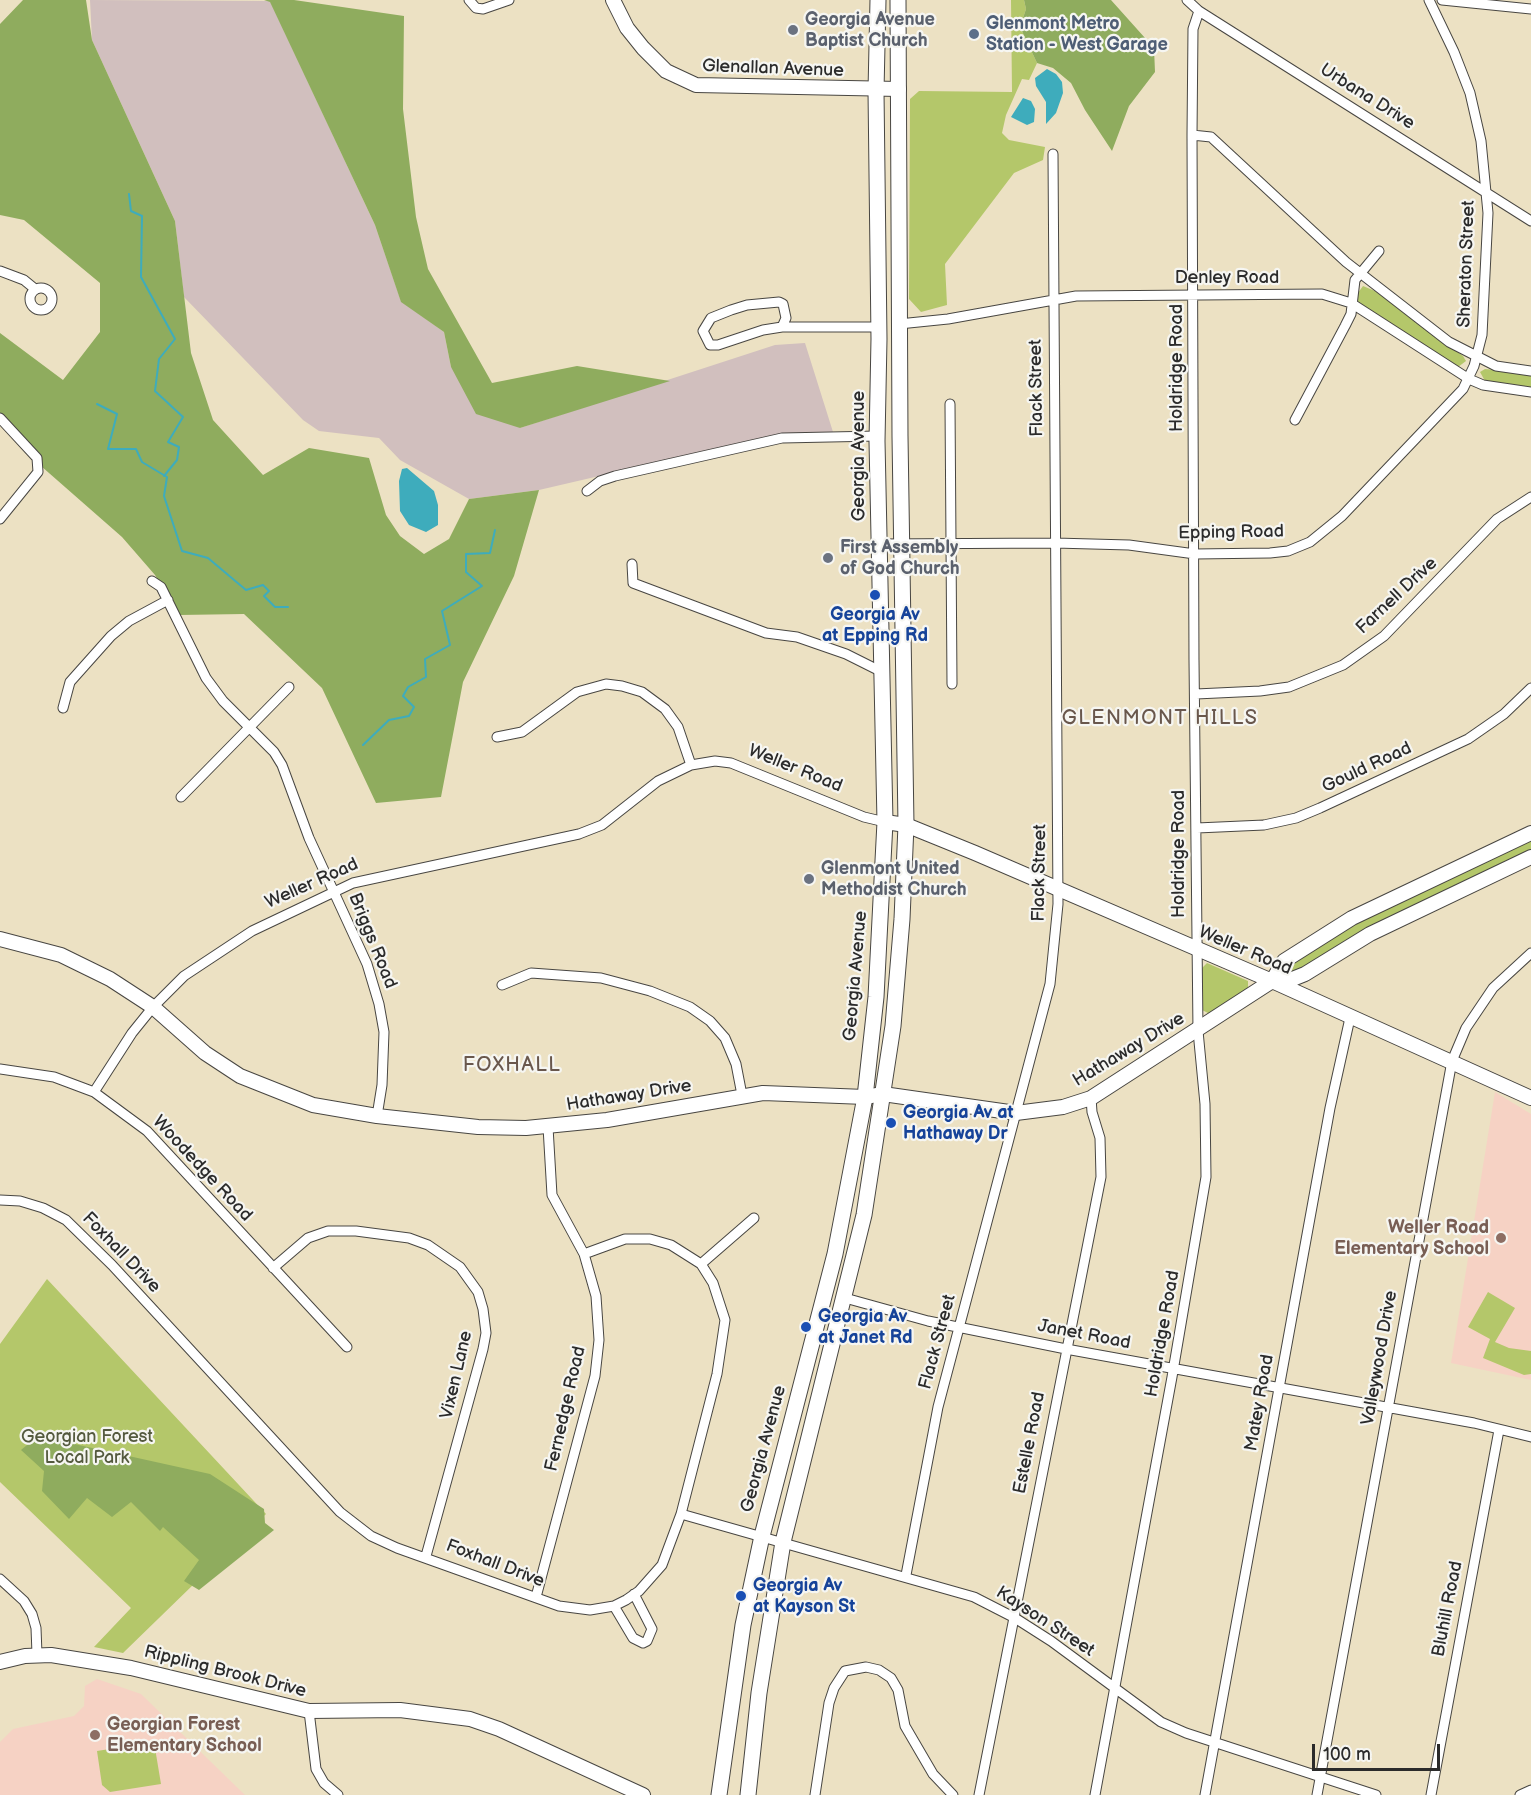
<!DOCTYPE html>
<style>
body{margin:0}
#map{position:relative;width:1531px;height:1795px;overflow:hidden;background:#ece1c3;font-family:"Balsamiq Sans",sans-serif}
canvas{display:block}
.scale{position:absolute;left:1312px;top:1744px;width:128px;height:27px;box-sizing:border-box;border:3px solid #2b2b2b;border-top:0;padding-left:8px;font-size:18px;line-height:21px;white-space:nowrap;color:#2b2b2b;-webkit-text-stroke:4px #f6f6f2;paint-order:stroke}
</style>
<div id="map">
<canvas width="1531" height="1795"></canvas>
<div class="scale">100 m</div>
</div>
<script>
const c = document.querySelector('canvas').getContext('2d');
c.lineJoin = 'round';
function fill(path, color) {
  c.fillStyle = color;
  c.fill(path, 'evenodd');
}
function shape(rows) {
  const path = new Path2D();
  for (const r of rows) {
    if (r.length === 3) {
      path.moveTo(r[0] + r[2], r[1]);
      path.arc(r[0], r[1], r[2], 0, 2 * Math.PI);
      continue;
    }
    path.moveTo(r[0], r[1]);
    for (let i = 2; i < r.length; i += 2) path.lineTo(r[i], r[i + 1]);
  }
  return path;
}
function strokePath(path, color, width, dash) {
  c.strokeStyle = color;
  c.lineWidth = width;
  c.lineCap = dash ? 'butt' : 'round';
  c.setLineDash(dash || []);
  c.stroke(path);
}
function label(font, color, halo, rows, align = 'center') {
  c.font = font + ' "Balsamiq Sans",sans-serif';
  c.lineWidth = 4.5;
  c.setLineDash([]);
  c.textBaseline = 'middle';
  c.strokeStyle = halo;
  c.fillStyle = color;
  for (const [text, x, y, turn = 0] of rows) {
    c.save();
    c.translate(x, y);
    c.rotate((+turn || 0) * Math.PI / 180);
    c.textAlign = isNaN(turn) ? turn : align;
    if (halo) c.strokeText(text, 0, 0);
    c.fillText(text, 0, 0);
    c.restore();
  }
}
fill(shape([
 [1495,1092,1531,1114,1531,1380,1451,1363],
 [97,1679,141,1694,245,1795,0,1795,0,1742,13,1729,74,1716,84,1706,85,1686]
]), '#f6d2c4');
fill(shape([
 [90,0,270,1,375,225,401,301,444,332,451,367,520,428,775,345,805,343,833,432,771,436,539,490,469,499,400,460,379,438,319,431,303,420,184,297,175,221,92,40]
]), '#d1bfbe');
fill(shape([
 [1011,0,1024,0,1026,9,1020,27,1037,63,1029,80,1022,79,1006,115,1002,133,1009,140,1045,147,1043,160,1014,173,945,264,947,305,921,312,909,299,910,99,919,91,1012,92],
 [1363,286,1375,291,1463,356,1466,361,1458,367,1453,365,1357,302,1355,297],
 [1485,369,1531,373,1531,388,1485,381,1480,372],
 [1531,838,1531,852,1290,976,1282,973,1288,964,1379,909],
 [1207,963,1248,981,1248,989,1210,1014,1202,1010,1202,968],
 [47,1279,266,1514,123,1653,94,1647,131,1608,0,1482,0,1344],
 [1488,1292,1515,1308,1495,1342,1509,1348,1531,1351,1531,1374,1524,1375,1483,1358,1490,1339,1468,1327],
 [154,1742,161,1784,110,1792,102,1785,97,1751]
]), '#b4c76a');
fill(shape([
 [23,0,86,0,92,40,175,221,191,353,213,420,263,475,309,448,369,458,386,515,400,536,424,554,449,539,469,499,539,490,514,576,463,682,441,797,376,803,322,688,244,614,179,615,155,575,122,537,41,466,0,418,0,333,63,380,100,332,100,283,24,220,0,215,0,24],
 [264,0,294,0,404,16,403,109,416,217,428,269,492,383,577,366,670,381,520,428,476,414,451,367,444,332,401,302,375,225,270,2],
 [1024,0,1111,0,1154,48,1155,72,1129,106,1112,151,1085,110,1071,83,1053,68,1037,63,1020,27,1026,9],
 [38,1436,210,1474,264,1509,265,1523,274,1530,199,1590,184,1581,199,1560,163,1527,160,1531,131,1502,112,1517,87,1498,69,1519,42,1491,44,1471,21,1450]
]), '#8fac5e');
fill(shape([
 [1047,69,1056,74,1062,82,1063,93,1056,113,1046,124,1046,102,1036,86,1035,78],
 [1023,98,1031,101,1035,109,1034,122,1027,125,1011,117],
 [407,468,434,491,438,505,438,525,426,532,409,525,400,511,399,481,402,469]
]), '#3eacbc');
strokePath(shape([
 [129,194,131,211,142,216,141,277,175,339,159,359,155,391,183,417,168,442,179,447,177,460,164,476],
 [97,404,117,414,108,449,136,449,142,462,167,477,164,496,182,551,208,558,246,590,263,585,269,591,264,596,275,607,288,607],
 [363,745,389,720,409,716,414,707,403,696,408,687,426,677,425,659,450,645,442,611,482,586,466,572,466,554,490,553,495,530]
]), '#3eacbc', 2);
const street = shape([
 [469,0,476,8,483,9,509,0],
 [1187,0,1199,11,1531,221],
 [1442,0,1531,9],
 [1192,135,1211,137,1346,262,1449,342,1496,366,1531,371],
 [0,271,24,280,35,289],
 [41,299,11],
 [899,324,948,319,1076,296,1322,294,1351,303,1469,379,1483,385,1531,392],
 [782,327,786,318,783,304,779,302,747,305,731,310,711,318,703,331,710,345,718,345,763,330,782,327,879,327],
 [950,404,952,684],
 [0,418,37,458,38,472,0,519],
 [1295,420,1345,326,1351,314,1355,280,1379,251],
 [587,491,600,481,615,476,782,438,878,436],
 [879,544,1055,543,1129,545,1195,554,1270,553,1288,551,1310,542,1342,516,1463,389,1474,366,1482,335,1488,213,1481,141,1470,93,1454,52,1429,0],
 [632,564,633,583,766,633,797,637,846,654,882,672],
 [152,581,161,587,206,678,223,701,274,752,282,765,309,838,367,964,379,1004,384,1032,382,1085,377,1116],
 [1196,694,1260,691,1289,687,1343,665,1384,636,1497,519,1531,497],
 [63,708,70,682,111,636,129,621,168,600],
 [497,737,522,732,577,692,606,684,622,686,642,692,665,709,678,727,691,765],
 [181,797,289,687],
 [1197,828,1264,825,1296,818,1320,808,1468,739,1504,714,1531,688],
 [502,985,531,973,601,978,650,991,690,1007,710,1021,725,1038,736,1064,742,1095],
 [0,1069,54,1077,94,1092,147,1131,347,1347],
 [94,1092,132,1033,153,1007,184,976,252,931,353,883,579,834,602,825,658,781,691,765,715,761,731,763,864,817,885,822],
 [0,1200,20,1201,43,1208,66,1220,112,1265,340,1512,371,1536,397,1548,559,1606,590,1610,614,1606,626,1600,639,1591,662,1565,681,1514,717,1374,725,1320,713,1283,701,1264,671,1245,650,1239,625,1239,584,1254],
 [701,1264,754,1218],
 [273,1268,308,1238,328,1231,356,1231,409,1238,428,1245,460,1267,478,1292,483,1309,486,1333,483,1349,426,1556],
 [845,1298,928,1321,1066,1349,1474,1423,1531,1437],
 [681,1514,974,1597,1015,1618,1051,1641,1161,1722,1186,1733,1376,1795],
 [906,1575,938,1407,1050,984,1058,904,1053,154],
 [0,1579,24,1601,32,1614,36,1628,37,1654],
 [536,1597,595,1376,599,1340,596,1296,584,1254,552,1195,548,1127],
 [614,1606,633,1638,643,1643,647,1641,652,1629,634,1594],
 [309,1711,316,1769,324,1783,338,1795],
 [815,1795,829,1703,834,1688,845,1671,866,1667,879,1670,891,1678,898,1690,905,1726,933,1774,953,1795],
 [979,1795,1101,1177,1100,1138,1092,1112,1091,1098],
 [1095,1795,1172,1377,1206,1177,1205,1104,1198,1031,1194,660,1192,135,1193,29,1199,11],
 [1205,1795,1330,1108,1350,1018],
 [1317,1795,1452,1061,1466,1028,1493,988,1531,953],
 [1431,1795,1499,1430],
 [1520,1795,1531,1790]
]);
const secondary = shape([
 [613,0,627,28,643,48,666,71,696,85,899,89],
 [885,822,906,825,975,853,1272,981,1531,1098],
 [0,939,61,955,110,979,153,1007,205,1053,240,1076,313,1105,377,1116,478,1127,526,1128,607,1120,763,1093,865,1097,883,1094,1016,1113,1063,1107,1091,1098,1272,981,1290,980,1305,974,1370,934,1531,857],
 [1272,981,1284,961,1352,918,1531,833],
 [0,1662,25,1656,51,1655,131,1668,309,1711,400,1710,470,1719,499,1729,643,1795]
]);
const primary = shape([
 [719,1795,743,1625,762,1536,835,1254,865,1097,876,997,885,822,877,441,879,339,876,91,878,0],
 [748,1795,759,1693,783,1542,864,1215,893,1026,902,919,906,825,900,436,898,0]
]);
strokePath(street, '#484642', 11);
strokePath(secondary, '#484642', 16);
strokePath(primary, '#484642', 17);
strokePath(street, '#fff', 9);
strokePath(secondary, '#fff', 14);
strokePath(primary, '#fff', 15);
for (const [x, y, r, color] of [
 [793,30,6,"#6b7280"],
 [974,34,6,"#5c6f8a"],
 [828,558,6,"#6b7280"],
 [875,595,6,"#1a4fb4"],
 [809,879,6,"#6b7280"],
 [891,1123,6,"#1a4fb4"],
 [1501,1238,6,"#8d6e63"],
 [806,1327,6,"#1a4fb4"],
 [741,1596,6,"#1a4fb4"],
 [95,1735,6,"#8d6e63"]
]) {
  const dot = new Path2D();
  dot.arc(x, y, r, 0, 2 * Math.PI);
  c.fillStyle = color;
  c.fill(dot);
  strokePath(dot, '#f6f6f2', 2);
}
label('bold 18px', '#5b616d', '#f6f6f2', [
 ["Georgia Avenue",805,20],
 ["Baptist Church",805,41],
 ["First Assembly",840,548],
 ["of God Church",840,569],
 ["Glenmont United",821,869],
 ["Methodist Church",821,890]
], 'left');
label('bold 18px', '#4e5e75', '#f6f6f2', [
 ["Glenmont Metro",986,24],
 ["Station - West Garage",986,45]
], 'left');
label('18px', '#2b2b2b', '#f6f6f2', [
 ["Glenallan Avenue",773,69,2],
 ["Urbana Drive",1367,97,32],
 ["Sheraton Street",1467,264,-88],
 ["Denley Road",1227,278],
 ["Holdridge Road",1177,368,-90],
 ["Flack Street",1037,388,-91],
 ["Georgia Avenue",859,456,-90],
 ["Epping Road",1231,533,-1],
 ["Farnell Drive",1397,596,-43],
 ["Gould Road",1367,768,-25],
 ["Weller Road",795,769,22],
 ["Holdridge Road",1179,854,-90],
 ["Flack Street",1040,873,-89],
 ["Weller Road",312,884,-24],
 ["Briggs Road",372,941,68],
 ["Weller Road",1245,951,23],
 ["Georgia Avenue",856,976,-85],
 ["Hathaway Drive",1129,1050,-31],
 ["Hathaway Drive",629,1096,-9],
 ["Woodedge Road",202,1169,47],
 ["Foxhall Drive",121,1253,46],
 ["Holdridge Road",1163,1334,-80],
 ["Janet Road",1084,1335,11],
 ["Flack Street",938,1342,-75],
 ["Valleywood Drive",1380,1358,-80],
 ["Vixen Lane",457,1375,-77],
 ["Matey Road",1260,1403,-80],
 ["Fernedge Road",566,1409,-77],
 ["Estelle Road",1030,1443,-79],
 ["Georgia Avenue",764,1449,-75],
 ["Foxhall Drive",495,1564,21],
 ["Bluhill Road",1448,1609,-79],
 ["Kayson Street",1045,1622,33],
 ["Rippling Brook Drive",225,1672,14]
]);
label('bold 18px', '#164399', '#f6f6f2', [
 ["Georgia Av",875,615,"center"],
 ["at Epping Rd",875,636,"center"],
 ["Georgia Av at",903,1113],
 ["Hathaway Dr",903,1134],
 ["Georgia Av",818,1317],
 ["at Janet Rd",818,1338],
 ["Georgia Av",753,1586],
 ["at Kayson St",753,1607]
], 'left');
label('bold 18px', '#785e54', '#f6f6f2', [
 ["Weller Road",1489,1228],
 ["Elementary School",1489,1249],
 ["Georgian Forest",107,1725,"left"],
 ["Elementary School",107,1746,"left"]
], 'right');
label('18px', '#545a3e', '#f6f6f2', [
 ["Georgian Forest",87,1437],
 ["Local Park",87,1458]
]);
c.letterSpacing = '1.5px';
label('20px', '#69574c', '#f6f6f2', [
 ["GLENMONT HILLS",1160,719],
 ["FOXHALL",512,1066]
]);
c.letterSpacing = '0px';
</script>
